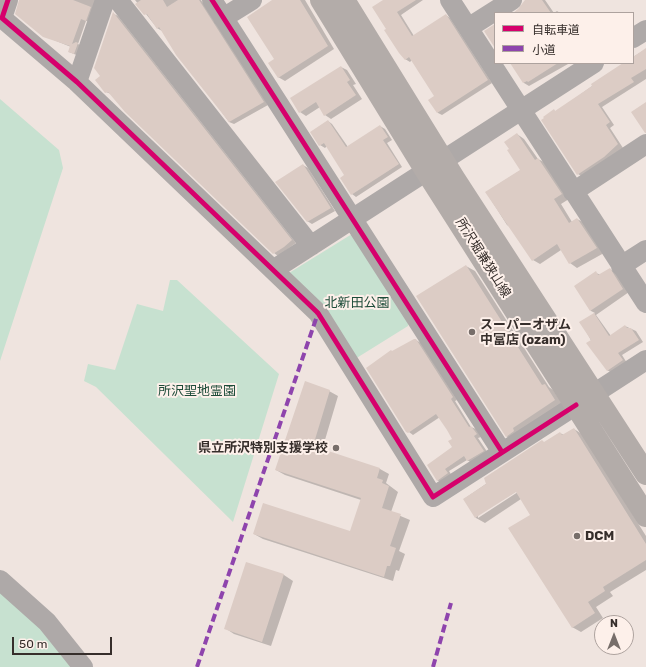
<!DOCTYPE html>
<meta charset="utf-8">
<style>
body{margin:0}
#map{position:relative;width:646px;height:667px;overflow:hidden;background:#efe4df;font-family:Rubik,"Noto Sans JP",sans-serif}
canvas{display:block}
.legend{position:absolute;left:494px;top:12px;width:140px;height:52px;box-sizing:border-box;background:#fdf0ea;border:1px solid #ada29e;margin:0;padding:5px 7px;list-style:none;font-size:12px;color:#362e2b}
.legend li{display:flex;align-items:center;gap:8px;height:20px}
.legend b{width:20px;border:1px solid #ada29e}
.north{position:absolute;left:594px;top:615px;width:40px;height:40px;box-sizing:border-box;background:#fdf0ea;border:1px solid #ada29e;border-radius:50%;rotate:0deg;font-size:11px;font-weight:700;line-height:16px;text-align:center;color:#362e2b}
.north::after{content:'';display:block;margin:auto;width:14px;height:18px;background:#776e6a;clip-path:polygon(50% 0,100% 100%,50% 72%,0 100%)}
.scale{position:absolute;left:12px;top:637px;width:100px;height:18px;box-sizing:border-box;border:2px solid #362e2b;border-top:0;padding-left:5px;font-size:12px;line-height:14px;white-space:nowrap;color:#362e2b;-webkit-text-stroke:3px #fdf0ea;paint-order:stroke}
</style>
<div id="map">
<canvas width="646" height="667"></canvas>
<ul class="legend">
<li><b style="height:5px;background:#d6006c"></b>自転車道</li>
<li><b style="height:5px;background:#8e44ad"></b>小道</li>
</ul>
<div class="north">N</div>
<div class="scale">50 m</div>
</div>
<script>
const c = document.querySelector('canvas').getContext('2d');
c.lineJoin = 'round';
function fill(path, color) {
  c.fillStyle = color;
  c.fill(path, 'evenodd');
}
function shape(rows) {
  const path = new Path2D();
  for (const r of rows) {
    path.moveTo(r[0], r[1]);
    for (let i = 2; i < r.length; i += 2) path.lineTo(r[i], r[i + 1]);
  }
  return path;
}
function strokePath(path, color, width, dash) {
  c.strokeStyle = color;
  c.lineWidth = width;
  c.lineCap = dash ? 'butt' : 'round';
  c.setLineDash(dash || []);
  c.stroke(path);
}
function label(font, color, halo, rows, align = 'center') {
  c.font = font + ' Rubik,"Noto Sans JP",sans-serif';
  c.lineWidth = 4;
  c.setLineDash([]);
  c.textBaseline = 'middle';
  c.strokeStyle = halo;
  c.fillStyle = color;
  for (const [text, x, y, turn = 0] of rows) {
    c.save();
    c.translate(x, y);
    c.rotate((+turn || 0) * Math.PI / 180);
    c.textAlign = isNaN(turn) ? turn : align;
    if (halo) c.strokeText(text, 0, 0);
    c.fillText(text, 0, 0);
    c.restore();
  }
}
fill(shape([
 [0,99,59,150,63,168,0,361],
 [352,234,409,320,408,326,355,359,289,273],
 [170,280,177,280,279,374,233,522,96,387,84,381,88,364,115,370,137,304,163,311],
 [0,585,76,667,0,667]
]), '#c7e1d0');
fill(shape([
 [19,0,98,0,90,22,86,21,78,44,82,46,79,56,69,52,71,47,44,36],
 [135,0,201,0,268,105,234,124,229,122,162,31,157,28],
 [273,0,305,0,334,49,285,81,278,77,275,59],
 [384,0,423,0,401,15,414,36,446,15,450,18,492,83,442,115,438,113,430,100,435,96,412,60,410,62,405,59,387,29],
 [527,0,545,0,554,13,557,11,560,13,515,13],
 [114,14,118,16,296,243,278,256,274,253,111,94,106,92,102,76],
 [646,49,646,79,602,107,614,125,610,128,623,148,583,177,578,174,554,110,556,112,624,63,633,63,633,57],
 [507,63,567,63,568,64,529,86,524,83,512,64],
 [341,67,347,70,356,84,353,85,362,99,331,119,325,115,320,107,306,116,300,112],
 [328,121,332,124,348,147,380,126,385,129,392,140,387,143,402,167,356,197,352,194,346,176,327,146,325,148,320,145],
 [517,134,524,139,538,159,546,163,569,199,561,204,572,222,577,219,585,223,604,253,577,268,570,263,561,250,540,264,533,260,510,227,507,225,486,192,521,170,510,149],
 [303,165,308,168,335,211,312,224,307,221],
 [466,266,475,271,549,387,553,390,563,405,515,441,506,436],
 [610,269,616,273,629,292,596,315,611,336,625,326,636,331,643,342,622,355,627,363,612,373,607,370,581,322,595,313,591,311,575,286,596,273,601,275],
 [416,340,421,343,457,400,455,401,471,427,476,429,481,437,478,438,488,453,472,463,467,460,449,471,452,476,442,483,437,480,453,447,453,439,440,417,413,435,409,432,393,352],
 [329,391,338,396,322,450,380,469,389,474,386,483,398,492,391,512,410,520,399,551,405,554,399,571,396,570,393,581,263,539,254,534,351,532,361,500,285,475,276,470],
 [574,429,582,434,646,536,646,570,610,592,613,596,596,607,603,618,581,632,572,627,532,515,521,499,485,523,476,518,464,499,560,433,564,435],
 [520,489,521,490,478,518,478,515],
 [247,563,284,575,293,581,271,646,234,634,225,628]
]), '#0003');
fill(shape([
 [19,0,73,0,91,7,86,21,81,19,72,44,76,42,78,43,74,54,68,52,70,46,43,37,15,14],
 [141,0,163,0,167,7,178,0,199,0,264,102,229,122,176,55,159,27,157,29,147,14,144,15,135,4],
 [272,0,300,0,328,46,278,78,268,63,274,59,247,17],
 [383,0,416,0,397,12,412,36,446,14,488,80,437,113,428,100,434,96,409,57,405,60,399,53,384,30,386,29,372,7],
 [525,0,542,0,551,13,513,13,518,9],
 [113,12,292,240,284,247,273,254,125,112,108,92,105,93,95,80,100,76,94,68],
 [495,24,495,48,484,31],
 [646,48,646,69,631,78,634,82,598,104,610,122,606,125,618,144,604,157,577,175,541,120,544,118,543,117,554,109,555,111,592,86,591,84,623,63,633,63,633,57],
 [510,63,558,63,528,82,527,81,523,83],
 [341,66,350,80,347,82,356,95,324,116,316,102,299,113,290,98],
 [646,102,646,133,645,133,631,112],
 [328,120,346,147,380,125,388,137,383,140,399,164,351,195,340,178,344,175,324,143,319,146,310,132],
 [517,133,535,160,538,158,562,194,554,199,569,223,577,218,597,248,569,264,557,244,532,261,485,192,520,170,507,150,509,149,504,142],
 [303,164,331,208,307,222,275,182],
 [466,265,542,385,545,384,555,400,513,428,514,431,506,437,416,296],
 [610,268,623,289,590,311,574,286,596,271,598,275],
 [594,313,609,336,625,325,627,328,631,328,639,340,618,353,623,360,607,371,586,343,591,340,579,322],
 [414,339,416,339,453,397,451,399,469,427,471,426,477,434,474,436,484,451,467,461,464,456,445,469,448,473,437,481,427,465,452,447,448,441,452,439,447,430,436,414,408,433,406,432,366,368,391,350,392,351],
 [305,381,330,390,313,446,380,468,377,478,383,480,382,483,389,486,382,508,401,514,390,546,396,548,390,566,387,566,384,577,253,534,263,503,350,531,361,498,275,470],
 [574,428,646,544,646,560,603,587,605,591,588,602,595,613,572,628,508,528,530,515,516,492,475,518,463,499,486,484,484,478,542,440,544,442,560,432,562,435],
 [246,562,284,574,262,642,224,629]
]), '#dcccc5');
strokePath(shape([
 [8,0,2,18,77,82,318,313,433,497,576,405],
 [118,0,311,246],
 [212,0,502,452],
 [450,0,646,303],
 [223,18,252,0],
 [468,28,512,0],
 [633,38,646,30],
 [77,82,105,0],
 [573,192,646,144],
 [621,266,646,250],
 [273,270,594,63],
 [595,393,646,360],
 [0,580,47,622,83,667]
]), '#aea9a8', 20);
strokePath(shape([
 [321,0,426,171,646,516],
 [344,0,454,178,646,474]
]), '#b3aca9', 22);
strokePath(shape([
 [197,667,318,313],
 [433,667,451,603]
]), '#8e44ad', 4, [8, 4]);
strokePath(shape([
 [8,0,2,18,77,82,318,313,433,497,576,405],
 [212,0,502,452]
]), '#d6006c', 5);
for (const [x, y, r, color] of [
 [472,332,4,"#776e6a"],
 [336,448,4,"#776e6a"],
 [577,536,4,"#776e6a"]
]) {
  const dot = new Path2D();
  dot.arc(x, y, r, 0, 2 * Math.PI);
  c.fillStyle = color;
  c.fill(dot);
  strokePath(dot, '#fdf0ea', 1.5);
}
label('13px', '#362e2b', '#fdf0ea', [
 ["所沢堀兼狭山線",483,258,58]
]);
label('13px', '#1c4b38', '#fdf0ea', [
 ["北新田公園",357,303],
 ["所沢聖地霊園",197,391]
]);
label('bold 13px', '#362e2b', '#fdf0ea', [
 ["スーパーオザム",480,325],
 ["中富店 (ozam)",480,340],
 ["県立所沢特別支援学校",328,448,"right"],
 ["DCM",585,536]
], 'left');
</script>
